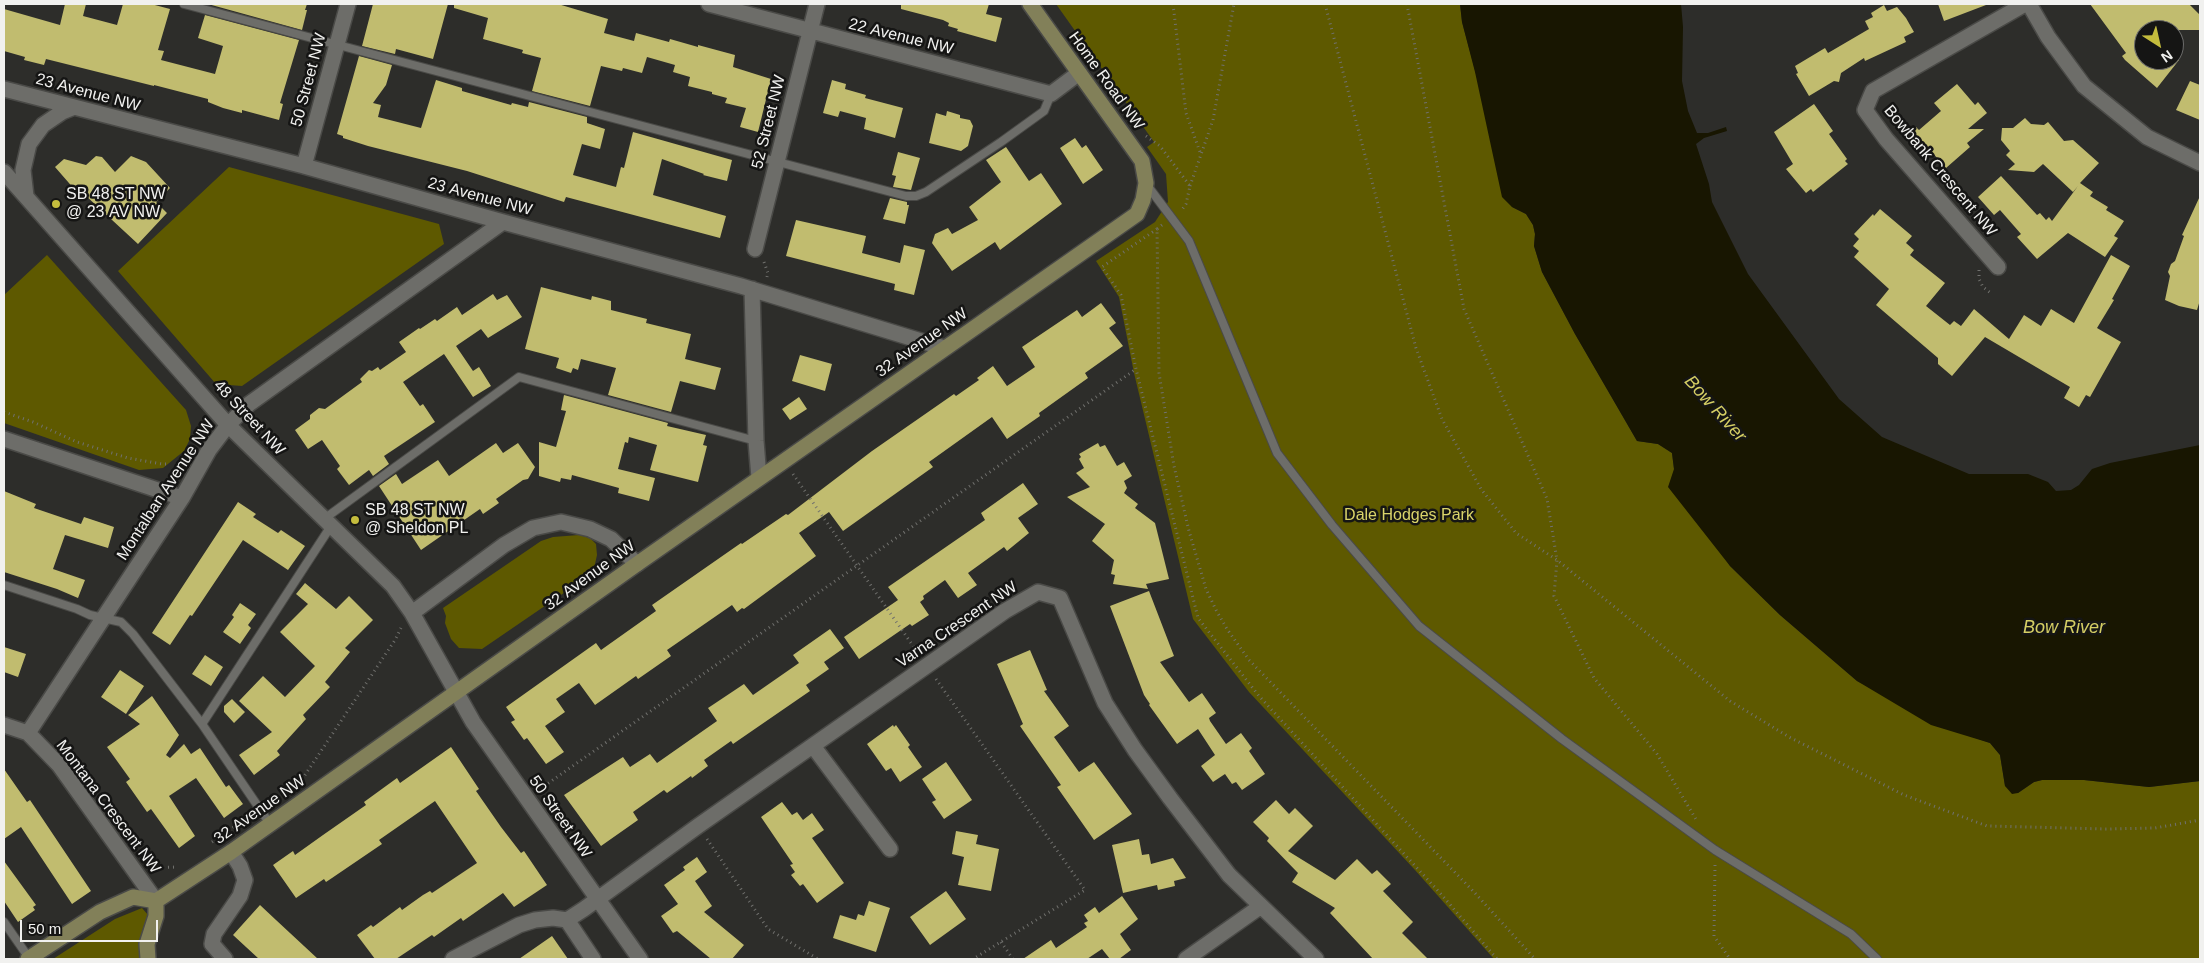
<!DOCTYPE html>
<style>
body{margin:0}
#map{position:relative;width:2204px;height:963px;overflow:hidden;background:#2d2d2a;font-family:Arial,sans-serif}
canvas{display:block}
.frame{position:absolute;inset:0;border:5px solid #f1f1ef;pointer-events:none}
.north{position:absolute;left:2134px;top:20px;width:50px;height:50px;box-sizing:border-box;background:#151514;border:1px solid #6d6d6c;border-radius:50%;rotate:145deg;font-size:14px;font-weight:700;line-height:20px;text-align:center;color:#f1f1ef}
.north::after{content:'';display:block;margin:auto;width:18px;height:22px;background:#c4bc3d;clip-path:polygon(50% 0,100% 100%,50% 72%,0 100%)}
.scale{position:absolute;left:20px;top:920px;width:138px;height:22px;box-sizing:border-box;border:2px solid #f1f1ef;border-top:0;padding-left:6px;font-size:15px;line-height:18px;white-space:nowrap;color:#f1f1ef;-webkit-text-stroke:4px #151514;paint-order:stroke}
</style>
<div id="map">
<canvas width="2204" height="963"></canvas>
<div class="frame"></div>
<div class="north">N</div>
<div class="scale">50 m</div>
</div>
<script>
const c = document.querySelector('canvas').getContext('2d');
c.lineJoin = 'round';
function fill(path, color) {
  c.fillStyle = color;
  c.fill(path, 'evenodd');
}
function shape(rows) {
  const path = new Path2D();
  for (const r of rows) {
    path.moveTo(r[0], r[1]);
    for (let i = 2; i < r.length; i += 2) path.lineTo(r[i], r[i + 1]);
  }
  return path;
}
function strokePath(path, color, width, dash) {
  c.strokeStyle = color;
  c.lineWidth = width;
  c.lineCap = dash ? 'butt' : 'round';
  c.setLineDash(dash || []);
  c.stroke(path);
}
function label(font, color, halo, rows, align = 'center') {
  c.font = font + ' Arial,sans-serif';
  c.lineWidth = 5;
  c.setLineDash([]);
  c.textBaseline = 'middle';
  c.strokeStyle = halo;
  c.fillStyle = color;
  for (const [text, x, y, turn = 0] of rows) {
    c.save();
    c.translate(x, y);
    c.rotate((+turn || 0) * Math.PI / 180);
    c.textAlign = isNaN(turn) ? turn : align;
    if (halo) c.strokeText(text, 0, 0);
    c.fillText(text, 0, 0);
    c.restore();
  }
}
fill(shape([
 [1056,4,1460,4,1462,22,1512,207,1526,214,1533,225,1535,234,1534,246,1542,272,1575,334,1637,441,1658,444,1672,453,1674,469,1730,566,1780,615,1857,681,1973,737,1990,743,2000,755,2005,786,2018,793,2034,782,2042,780,2084,780,2149,787,2200,781,2200,959,1494,959,1415,870,1249,692,1193,619,1134,373,1119,297,1096,261,1155,222,1168,202,1166,174,1147,147,1154,142],
 [229,167,439,224,444,244,242,386,216,384,118,271],
 [47,255,186,410,191,426,190,439,184,451,163,468,139,470,4,423,4,295],
 [579,535,590,538,596,544,597,555,593,573,482,649,459,648,451,639,445,623,446,616,443,608,541,541,553,537],
 [142,908,148,915,142,931,142,959,53,959,115,919]
]), '#5e5900');
fill(shape([
 [1460,4,1681,4,1683,27,1682,81,1688,111,1697,133,1708,133,1726,127,1727,131,1704,138,1696,144,1709,184,1712,202,1748,274,1839,399,1882,437,1969,474,2028,474,2048,482,2056,491,2071,490,2079,485,2092,469,2110,463,2200,445,2200,781,2149,787,2084,780,2042,780,2034,782,2018,793,2012,794,2005,786,2000,755,1990,743,1931,725,1857,681,1780,615,1730,566,1668,487,1674,469,1672,453,1658,444,1637,441,1575,334,1542,272,1534,246,1535,234,1533,225,1526,214,1512,207,1502,197,1475,72,1462,22]
]), '#181601');
fill(shape([
 [65,4,86,4,83,16,117,25,123,4,151,4,170,9,158,50,164,51,161,60,215,74,223,46,198,38,205,15,299,40,280,103,283,104,279,120,242,110,242,113,223,108,208,102,208,99,154,85,154,86,46,59,44,65,24,60,25,57,4,51,4,9,60,25],
 [208,4,307,4,305,10,307,10,302,30],
 [373,4,448,4,433,59,396,49,395,54,362,46],
 [454,4,558,4,608,19,604,33,634,41,636,33,669,42,670,39,698,47,698,45,735,55,733,67,771,79,758,132,740,127,746,108,725,103,727,98,712,94,712,92,688,86,690,77,673,72,675,65,647,57,642,73,623,68,622,71,601,66,590,106,532,91,541,58,522,53,523,50,483,39,488,18,454,8],
 [901,4,989,4,986,14,1002,18,996,42,957,31,958,29,948,26,949,23,943,20,901,9],
 [1938,4,1986,4,1986,5,1944,21],
 [2090,4,2189,4,2200,15,2200,30,2144,30,2144,60,2179,60,2157,88,2125,60,2122,56,2126,53],
 [1884,5,1887,11,1897,7,1906,18,1914,32,1904,37,1906,42,1865,61,1864,58,1841,73,1839,82,1834,81,1809,96,1796,74,1798,73,1795,66,1825,48,1828,53,1869,29,1865,21,1873,17,1871,13],
 [359,56,392,65,386,85,373,103,381,105,378,117,421,128,436,80,462,88,462,91,511,105,512,103,528,107,529,102,587,117,587,123,605,129,600,149,582,144,573,175,616,187,621,167,624,168,633,132,732,160,727,181,703,175,704,174,662,159,653,195,726,216,720,238,566,197,564,202,467,171,368,146,343,138,343,136,337,134],
 [832,80,846,84,845,89,866,95,865,98,903,108,895,138,864,129,866,118,840,111,838,117,823,113],
 [2190,81,2200,85,2200,120,2176,110],
 [1957,84,1975,105,1978,102,1987,113,1968,129,1984,129,1967,143,1970,147,1946,168,1922,141,1914,147,1905,136,1916,127,1919,130,1941,111,1934,103],
 [1814,104,1833,131,1829,134,1847,159,1845,161,1848,164,1813,192,1811,189,1806,193,1786,169,1793,164,1774,132],
 [947,111,960,115,960,118,970,120,973,126,968,146,961,151,929,143,936,113,946,116],
 [2025,118,2031,124,2044,125,2048,122,2064,141,2073,140,2099,163,2080,183,2093,192,2090,196,2108,207,2106,210,2124,221,2114,236,2118,238,2105,257,2068,233,2037,259,2017,237,2021,234,2000,210,1994,215,1978,197,2001,176,2037,215,2040,213,2046,220,2049,217,2052,221,2078,186,2073,192,2043,164,2034,172,2008,170,2015,164,2006,155,2010,151,2001,140,2002,128,2013,128],
 [1075,138,1082,148,1086,145,1103,170,1083,184,1060,148],
 [1006,147,1029,181,1041,173,1062,204,1000,250,995,242,952,271,932,243,935,234,948,228,952,234,978,220,969,207,1001,182,986,160],
 [898,152,920,158,911,190,893,187,896,176,892,175],
 [96,156,102,157,115,172,131,156,146,162,170,188,156,202,167,213,138,244,85,195,82,198,55,167,64,159,86,165],
 [2200,196,2200,300,2197,310,2179,306,2165,300,2170,276,2168,272,2171,264,2175,261,2184,236,2182,235],
 [890,198,907,202,907,205,909,205,905,224,883,219],
 [1880,209,1912,236,1906,243,1914,250,1910,255,1945,283,1926,306,1950,325,1954,321,1961,326,1974,309,2009,339,2024,315,2041,326,2051,309,2074,323,2111,255,2130,266,2112,299,2114,300,2097,328,2121,342,2090,397,2086,395,2079,407,2064,398,2070,387,1985,337,1952,376,1938,364,1938,358,1876,305,1889,289,1854,257,1859,251,1853,246,1859,239,1854,234,1873,214,1874,216],
 [796,220,866,236,862,253,900,263,904,245,925,250,914,295,894,290,895,284,786,256],
 [541,287,591,300,592,296,611,301,611,310,647,319,646,323,691,334,685,359,721,368,715,390,680,381,671,412,608,395,616,368,581,359,578,370,573,368,571,373,556,368,559,358,525,349],
 [493,294,497,300,507,295,522,317,488,338,481,329,456,346,473,371,479,367,491,386,473,397,444,354,403,382,420,406,423,404,435,422,384,456,389,464,373,476,369,470,349,485,337,469,340,466,322,440,308,449,295,430,310,419,310,415,319,408,325,409,362,382,360,379,369,370,372,371,378,367,380,370,406,352,399,342,419,328,420,329,435,319,437,321,457,307,462,315],
 [1101,303,1116,323,1109,328,1123,346,1085,373,1088,378,1039,413,1040,416,1007,439,992,417,929,462,933,467,843,531,829,512,799,533,816,556,744,609,742,608,737,612,732,605,667,650,671,656,638,679,636,676,595,705,579,683,556,699,565,712,545,726,564,752,546,764,527,738,524,740,511,722,515,720,506,707,596,643,601,650,656,611,652,605,741,543,742,544,786,514,788,515,872,451,954,394,956,396,979,380,977,378,993,366,1007,386,1035,367,1022,347,1077,310,1082,317],
 [800,355,832,364,825,391,792,381],
 [564,395,668,423,667,426,706,435,703,445,707,446,698,482,650,470,657,445,629,437,628,443,625,442,618,469,655,478,649,501,618,493,619,488,572,475,571,480,561,478,560,482,539,476,539,442,556,447,566,411,561,410],
 [799,397,807,409,790,420,782,409],
 [496,443,503,453,518,443,535,467,528,479,523,480,496,499,499,503,483,514,480,509,421,550,379,486,396,474,402,484,438,460,449,476],
 [1098,443,1100,447,1105,445,1117,466,1124,462,1132,476,1124,481,1127,488,1124,493,1138,504,1135,508,1155,523,1169,579,1146,584,1148,589,1113,584,1115,575,1111,574,1114,560,1092,541,1105,524,1067,497,1090,487,1076,473,1084,468,1079,459,1081,457,1079,454],
 [1023,483,1038,504,1018,518,1029,533,1007,551,1004,547,968,573,977,585,958,598,945,580,923,596,924,599,920,602,929,615,912,626,910,624,859,659,844,637,898,600,888,587,985,520,981,513],
 [4,491,36,504,34,508,81,524,84,517,114,527,108,548,65,535,53,569,85,580,78,598,57,589,4,572],
 [238,502,256,514,253,517,278,533,281,530,305,546,288,570,243,540,192,616,190,615,170,645,152,633],
 [305,583,336,609,349,596,373,620,345,648,350,652,325,682,330,687,303,715,306,719,277,751,280,755,254,775,239,755,272,732,239,701,263,676,285,697,315,666,280,632,308,604,296,594],
 [1149,591,1174,656,1160,662,1189,702,1202,693,1216,713,1209,718,1210,721,1226,744,1241,733,1252,748,1249,751,1265,774,1242,790,1236,782,1232,784,1225,774,1213,782,1201,766,1215,755,1198,729,1177,744,1149,705,1150,704,1144,695,1110,606],
 [240,603,256,614,248,625,251,628,240,644,223,632,234,617,232,615],
 [830,629,844,648,824,662,829,669,806,685,810,691,733,744,731,741,704,760,708,766,692,778,691,776,667,793,664,790,633,812,638,820,601,846,564,795,623,757,630,767,650,754,657,763,717,721,708,708,744,684,753,695,799,663,793,655],
 [4,647,26,654,18,677,4,672],
 [1030,650,1047,690,1044,691,1069,726,1054,737,1079,772,1094,762,1132,814,1094,840,1057,787,1061,785,1020,726,1023,724,997,664],
 [205,655,223,667,211,686,192,674],
 [120,670,144,686,126,714,101,697],
 [152,696,179,735,166,755,170,758,184,744,191,754,200,748,226,787,229,785,243,804,224,818,196,778,169,796,195,836,179,848,151,809,147,812,126,782,130,779,107,747,140,724,128,715],
 [232,699,245,712,234,723,224,712,224,706],
 [893,725,894,727,896,725,910,745,908,747,922,767,900,782,891,768,886,771,867,744],
 [451,747,479,789,476,791,501,827,521,853,524,851,547,885,514,907,503,893,463,921,461,918,434,937,432,935,396,959,375,959,357,935,371,925,373,927,400,907,402,910,423,895,430,891,432,893,477,863,435,801,379,840,382,844,332,878,326,882,324,879,296,898,273,865,293,851,295,855,323,835,366,805,364,802,397,778,400,783],
 [946,762,972,800,944,819,932,802,936,800,922,779],
 [4,769,27,802,30,800,91,891,72,904,21,827,4,839],
 [1276,800,1289,814,1295,808,1313,826,1288,851,1335,880,1357,859,1372,874,1377,870,1391,884,1383,891,1413,922,1402,933,1428,959,1373,959,1330,913,1335,908,1292,882,1298,873,1267,841,1269,838,1253,822],
 [782,802,792,815,797,812,803,820,812,813,824,830,812,838,844,883,817,903,803,884,800,886,791,875,795,872,790,865,793,864,761,817],
 [956,831,978,835,976,844,999,849,991,891,958,885,964,857,952,854],
 [1139,839,1142,855,1149,854,1151,864,1173,858,1186,878,1174,881,1175,886,1158,890,1157,885,1123,893,1112,845],
 [697,857,707,872,695,881,712,906,704,912,744,945,732,959,711,959,677,931,673,933,661,916,678,904,664,885,685,870,683,867],
 [4,861,36,905,33,907,35,910,18,922,4,901],
 [946,891,966,919,930,945,910,917],
 [1122,896,1138,919,1120,934,1131,950,1119,959,1110,959,1102,949,1087,959,1023,959,1051,940,1056,948,1087,927,1084,923,1088,921,1084,915,1095,907,1099,913],
 [869,901,890,908,876,952,833,938,840,915,856,920,858,914,864,916],
 [260,905,276,920,318,959,259,959,233,935],
 [552,936,568,959,519,959]
]), '#c1bc6f');
const lane = shape([
 [184,4,906,196,916,196,926,192,1001,142,1044,111,1051,94],
 [1147,185,1189,241,1277,453,1332,525,1419,626,1562,739,1715,850,1851,934,1877,959],
 [324,519,519,377,756,441],
 [4,585,77,609,90,615,121,622,133,634,202,724,270,824],
 [202,724,331,526],
 [4,922,29,958]
]);
const street = shape([
 [709,4,1051,94,1079,73],
 [2029,4,2048,37,2084,86,2147,137,2200,163],
 [4,89,304,166,503,222,741,286,944,348],
 [304,166,348,4],
 [4,172,228,425,393,586,412,613,473,722,640,959],
 [26,196,23,170,29,144,43,125,62,112,72,108],
 [755,249,817,4],
 [1998,267,1886,139,1865,110,1873,91,2025,4],
 [752,289,756,441,759,478],
 [4,439,182,498],
 [412,613,504,545,533,528,561,522,590,529,611,539,637,564],
 [4,725,28,733,59,765,156,901],
 [28,733,182,498,209,450,228,425,249,404,503,222],
 [813,746,890,849],
 [567,920,593,959],
 [225,959,212,944,214,934,240,896,245,880,240,866,231,852],
 [453,959,519,925,535,920,553,918,567,920,584,909,698,826,1005,611,1038,592,1060,598,1105,703,1135,750,1170,798,1229,875,1316,959],
 [1186,959,1261,906]
]);
const secondary = shape([
 [28,959,100,912,133,897,156,901,231,852,637,564,1137,214,1143,200,1146,183,1142,161,1030,4],
 [148,959,147,944,156,916,156,901]
]);
strokePath(lane, '#4a4a47', 10);
strokePath(street, '#4a4a47', 18);
strokePath(secondary, '#4a4a47', 18);
strokePath(shape([
 [1173,4,1186,113,1200,152],
 [1325,4,1416,348,1442,419,1481,489,1516,533,1557,560,1730,701,1789,737,1904,795,1987,826,2106,829,2155,828,2200,820],
 [1407,4,1464,309,1547,499,1557,560,1554,596,1594,678,1657,754,1697,821],
 [1146,136,1160,146,1190,186,1186,204,1181,211],
 [1190,186,1213,120,1234,4],
 [1162,225,1157,229,1159,373,1174,466,1189,531,1206,589,1216,610,1227,629,1249,660,1474,892,1535,959],
 [1157,229,1102,267,1121,295,1136,369,1198,618,1259,696,1440,893,1497,959],
 [764,262,768,273,767,277],
 [1979,270,1979,279,1983,287,1992,294],
 [4,412,33,422,77,442,128,458,162,464,170,464],
 [793,474,918,653],
 [936,679,1085,890,973,959],
 [540,789,1136,369],
 [269,802,303,778,395,640,401,628],
 [707,839,768,929,818,959],
 [212,842,250,816],
 [1715,865,1714,936,1730,959],
 [153,868,176,867],
 [1001,942,1013,959]
]), '#71716e', 3, [1, 4]);
strokePath(lane, '#6d6d69', 8);
strokePath(street, '#6d6d69', 15);
strokePath(secondary, '#828059', 15);
for (const [x, y, r, color] of [
 [56,204,5,"#c4bc3d"],
 [355,520,5,"#c4bc3d"]
]) {
  const dot = new Path2D();
  dot.arc(x, y, r, 0, 2 * Math.PI);
  c.fillStyle = color;
  c.fill(dot);
  strokePath(dot, '#151514', 2);
}
label('16px', '#f1f1ef', '#151514', [
 ["22 Avenue NW",901,37,14],
 ["50 Street NW",309,80,-75],
 ["Home Road NW",1106,81,54],
 ["23 Avenue NW",88,93,15],
 ["52 Street NW",769,122,-76],
 ["Bowbank Crescent NW",1940,171,50],
 ["23 Avenue NW",480,197,15],
 ["32 Avenue NW",922,343,-35],
 ["48 Street NW",249,418,47],
 ["Montalban Avenue NW",166,490,-57],
 ["32 Avenue NW",590,576,-36],
 ["Varna Crescent NW",957,625,-34],
 ["Montana Crescent NW",108,807,53],
 ["32 Avenue NW",260,810,-35],
 ["50 Street NW",560,817,55]
]);
label('16px', '#f1f1ef', '#151514', [
 ["SB 48 ST NW",66,195],
 ["@ 23 AV NW",66,213],
 ["SB 48 ST NW",365,511],
 ["@ Sheldon PL",365,529]
], 'left');
label('16px', '#dad46a', '#151514', [
 ["Dale Hodges Park",1409,516]
]);
label('italic 18px', '#d5ce64', '#151514', [
 ["Bow River",1715,409,48],
 ["Bow River",2064,628]
]);
</script>
